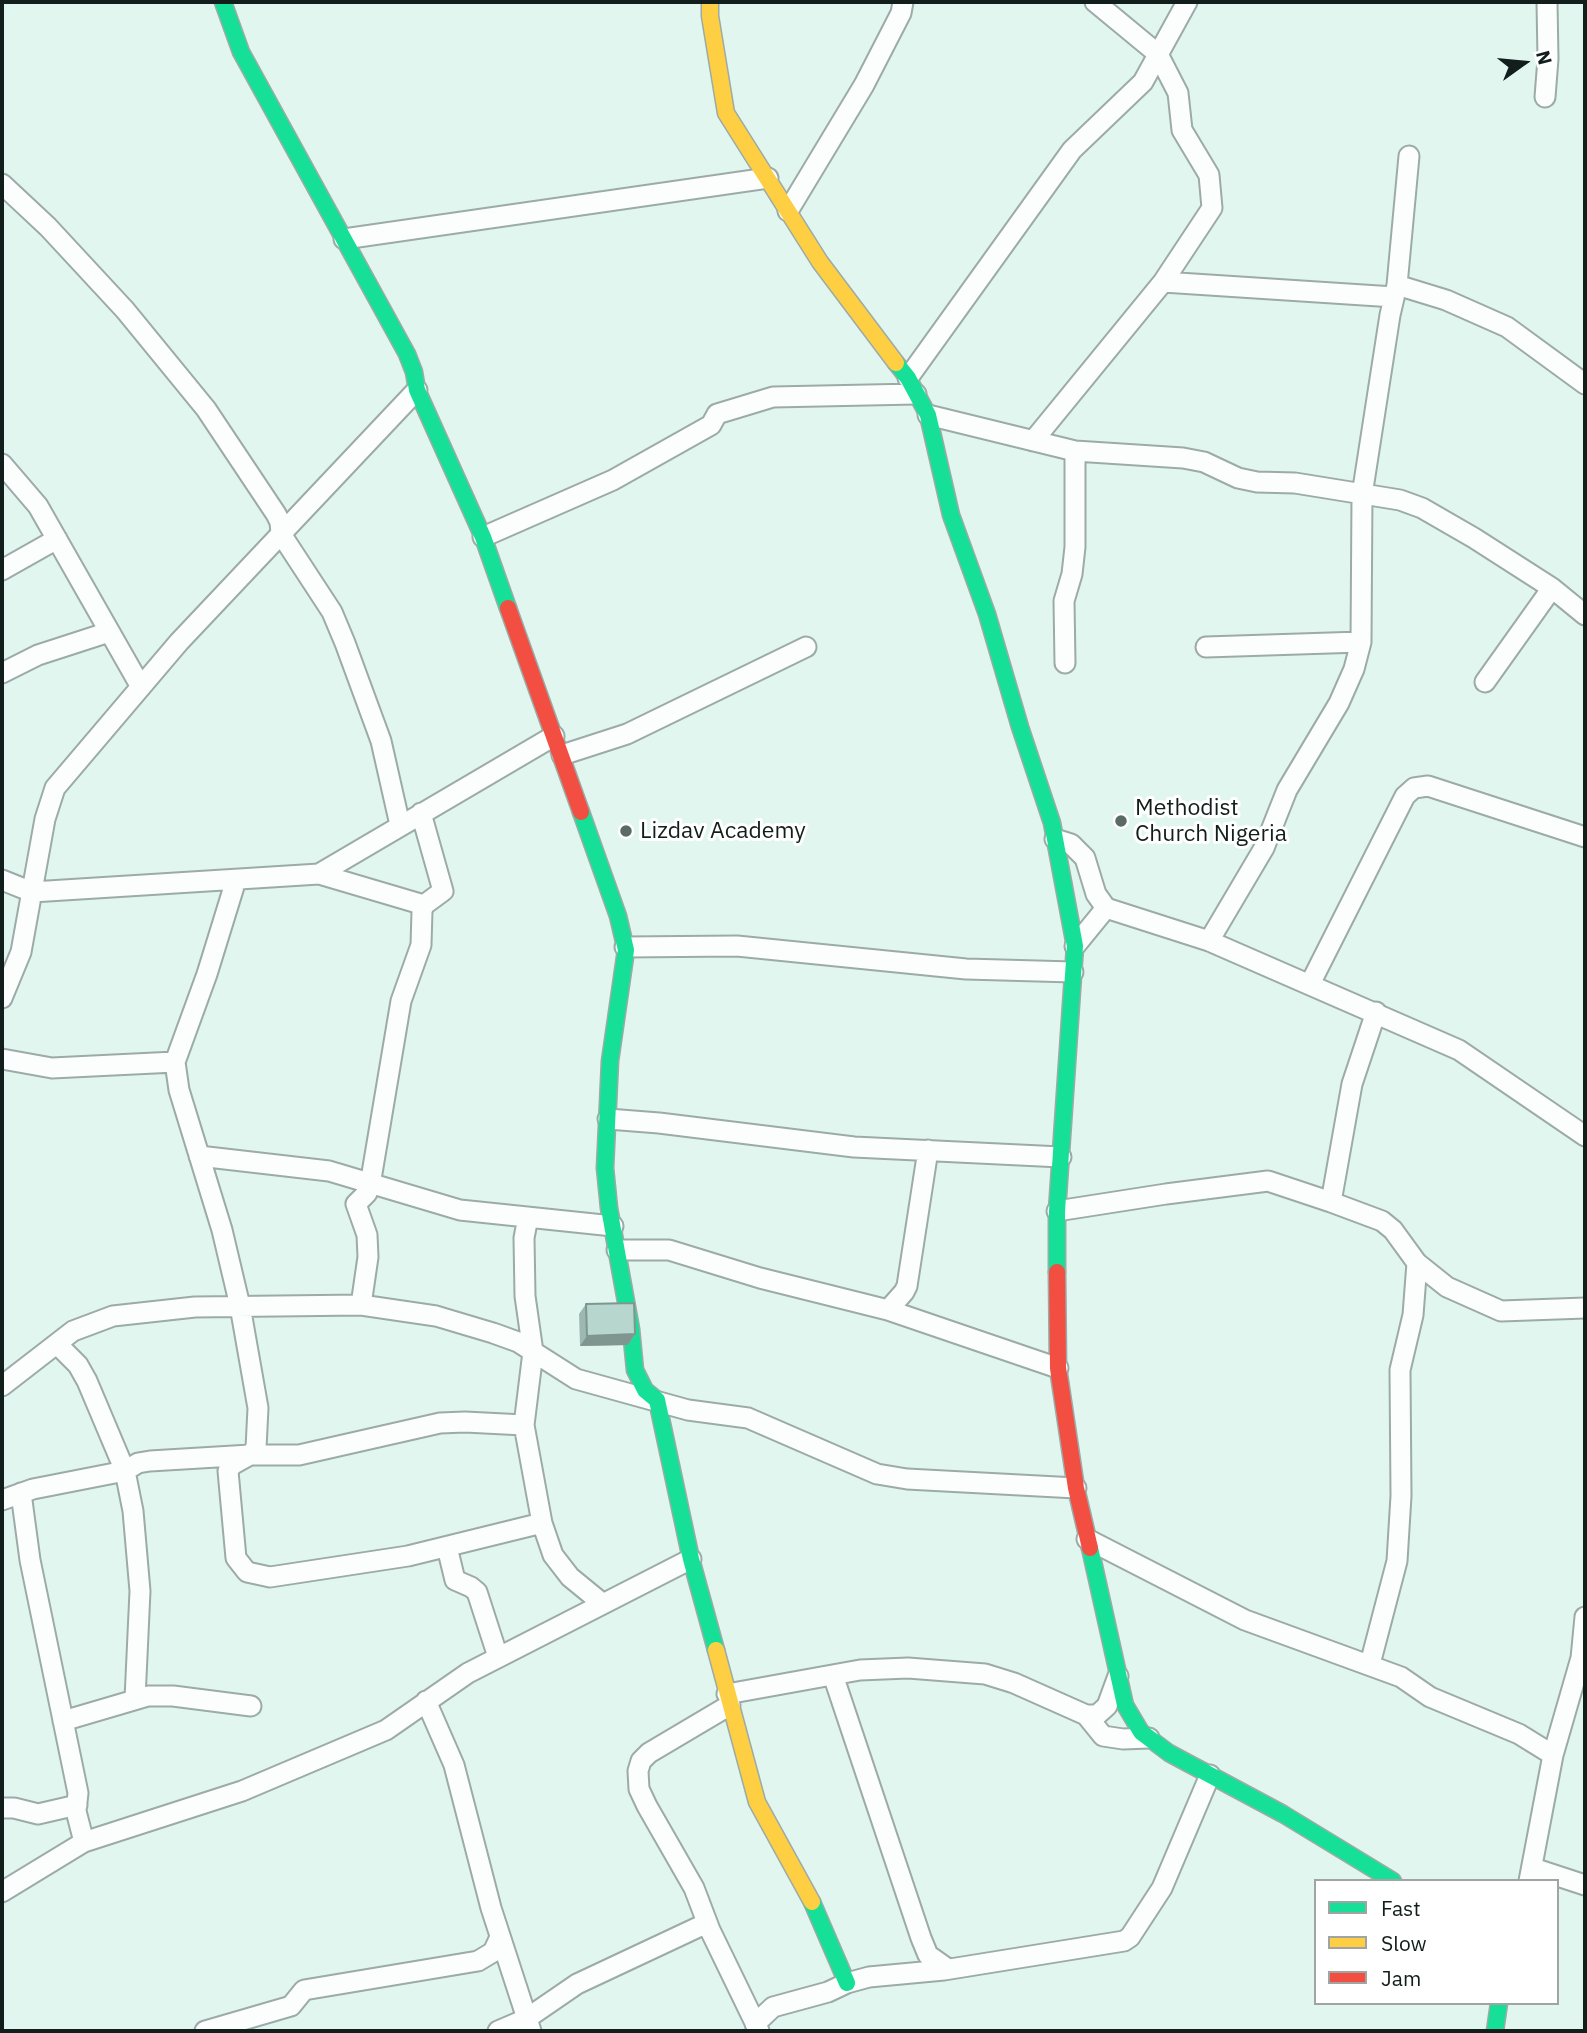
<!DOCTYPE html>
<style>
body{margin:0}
#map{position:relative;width:1587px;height:2033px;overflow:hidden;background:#e2f6f0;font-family:"IBM Plex Sans",sans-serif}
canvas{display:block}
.frame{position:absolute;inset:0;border:4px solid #111e1b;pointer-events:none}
.legend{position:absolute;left:1314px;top:1879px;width:245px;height:126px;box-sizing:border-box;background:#fff;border:2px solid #a0a5a4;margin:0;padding:9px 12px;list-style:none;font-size:21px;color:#111e1b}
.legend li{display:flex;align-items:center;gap:14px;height:35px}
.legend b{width:35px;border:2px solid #a0a5a4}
.north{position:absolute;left:1489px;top:28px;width:70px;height:70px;-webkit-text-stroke:5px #fff;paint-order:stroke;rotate:75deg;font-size:19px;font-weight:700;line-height:28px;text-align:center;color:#111e1b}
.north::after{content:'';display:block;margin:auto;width:24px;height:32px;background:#111e1b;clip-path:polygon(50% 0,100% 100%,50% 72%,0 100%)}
</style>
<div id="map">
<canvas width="1587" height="2033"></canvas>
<div class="frame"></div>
<ul class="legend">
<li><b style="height:9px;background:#16e098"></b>Fast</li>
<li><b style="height:9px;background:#ffcf43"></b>Slow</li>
<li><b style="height:9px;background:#f24e42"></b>Jam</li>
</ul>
<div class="north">N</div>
</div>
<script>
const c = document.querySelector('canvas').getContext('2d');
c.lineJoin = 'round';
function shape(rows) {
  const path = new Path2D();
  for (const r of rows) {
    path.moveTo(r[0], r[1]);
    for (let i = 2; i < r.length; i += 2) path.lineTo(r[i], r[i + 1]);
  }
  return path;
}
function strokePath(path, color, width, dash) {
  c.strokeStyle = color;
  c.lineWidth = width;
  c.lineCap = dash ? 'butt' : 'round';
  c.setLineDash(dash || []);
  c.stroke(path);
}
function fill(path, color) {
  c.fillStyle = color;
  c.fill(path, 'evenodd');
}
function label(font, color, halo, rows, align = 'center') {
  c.font = font + ' "IBM Plex Sans",sans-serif';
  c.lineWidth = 6;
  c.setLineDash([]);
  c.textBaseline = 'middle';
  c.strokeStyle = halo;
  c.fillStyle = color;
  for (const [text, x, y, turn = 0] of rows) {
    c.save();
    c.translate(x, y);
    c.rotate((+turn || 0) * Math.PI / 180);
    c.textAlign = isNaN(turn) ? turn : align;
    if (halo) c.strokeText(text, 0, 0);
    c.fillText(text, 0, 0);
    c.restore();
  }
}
const street = shape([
 [1545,97,1548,59,1547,2],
 [2,184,48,227,125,310,206,409,276,514,280,522,281,534,332,612,345,643,381,741,400,825],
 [788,211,864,85,901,13,903,2],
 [344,239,768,178],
 [1163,282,1394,297],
 [1397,285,1446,300,1507,327,1585,384],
 [908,378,1072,150,1143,82,1187,2],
 [928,415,1075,451,1183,458,1204,462,1238,478,1257,482,1295,483,1400,500,1422,508,1474,538,1552,588,1585,615],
 [1033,441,1163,282,1212,208,1209,175,1182,130,1178,93,1158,54,1095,2],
 [2,464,38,506,141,687],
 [483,537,613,480,711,425,717,414,773,397,916,394],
 [2,570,57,539],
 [1206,647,1361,642],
 [1065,663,1064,601,1072,574,1075,547,1075,451],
 [2,673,38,655,109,632],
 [1485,682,1552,588],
 [562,755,627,734,806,647],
 [1055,839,1071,844,1085,858,1096,894,1106,908,1209,941,1459,1050,1585,1136],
 [319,874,424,905],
 [2,880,32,892,319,874,554,736],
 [236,880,207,974,175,1062,179,1090,222,1230,240,1306,258,1408,256,1448,250,1455,232,1465,228,1471,236,1558,247,1572,270,1577,408,1556,542,1523],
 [1209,941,1264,848,1287,790,1339,703,1354,669,1361,642,1362,495,1390,315,1397,285,1409,156],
 [1075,946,1106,908],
 [625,947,737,946,966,969,1073,972],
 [1310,984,1405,796,1414,788,1428,786,1585,837],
 [2,998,21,952,45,819,55,788,179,642,417,390],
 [2,1059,52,1068,175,1062],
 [608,1119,659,1123,854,1147,1061,1157],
 [199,1156,329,1171,460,1210,613,1226],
 [1331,1202,1352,1084,1376,1012],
 [1057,1211,1166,1194,1268,1181,1331,1202,1382,1221,1393,1230,1417,1263,1447,1287,1501,1311,1585,1308],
 [528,1217,524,1238,525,1296,533,1352,524,1425,542,1523,553,1555,570,1577,603,1604],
 [617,1250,669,1250,760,1278,888,1310,1058,1368],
 [361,1305,368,1257,367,1235,356,1204,367,1193,370,1185,401,1001,421,945,422,911,424,905,443,891,421,813],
 [888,1310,904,1292,907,1286,928,1150],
 [57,1344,78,1365,87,1381,125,1471,133,1511,140,1591,135,1699],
 [2,1386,73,1331,113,1316,195,1307,361,1305,436,1316,493,1333,518,1342,576,1379,688,1410,748,1418,877,1474,907,1479,1076,1488],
 [21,1493,30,1560,78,1793,76,1811,84,1842],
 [2,1500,33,1489,125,1471,138,1463,150,1461,250,1455,299,1455,440,1423,465,1422,524,1425],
 [1087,1539,1245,1620,1401,1677,1430,1697,1519,1734,1553,1755],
 [447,1547,455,1580,471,1587,477,1592,498,1657],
 [1370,1664,1397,1561,1401,1496,1400,1370,1413,1315,1417,1263],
 [833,1675,921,1938,928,1955,948,1969],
 [727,1694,860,1670,908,1668,985,1674,1014,1683,1086,1715,1097,1715,1107,1706,1118,1676],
 [426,1701,454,1765,491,1908,531,2031],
 [730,1705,649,1753,641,1761,638,1771,639,1789,647,1806,694,1888,710,1930,759,2031],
 [1086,1715,1103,1736,1123,1739,1149,1738],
 [63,1721,148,1696,173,1696,251,1706],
 [2,1808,14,1808,38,1814,77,1805],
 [1533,1868,1585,1885],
 [1529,1881,1553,1755,1581,1658,1585,1617],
 [2,1892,84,1842,242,1791,386,1730,468,1673,691,1559],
 [755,2024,773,2007,828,1992,847,1983,869,1977,944,1970,1124,1941,1130,1937,1162,1888,1210,1775],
 [205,2031,291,2006,304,1990,478,1961,493,1952,500,1937],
 [498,2031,526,2019,577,1984,707,1923]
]);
const fast = shape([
 [223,2,241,52,407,354,414,372,417,390,483,537,508,608],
 [896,363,908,378,928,415,951,515,987,614,1020,727,1052,823,1075,946,1057,1211,1057,1272],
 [581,812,618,916,626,950,610,1061,605,1168,609,1208,631,1329,635,1370,645,1390,657,1400,691,1559,716,1650],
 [1090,1548,1125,1705,1141,1732,1169,1753,1283,1814,1393,1881],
 [812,1902,847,1983],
 [1495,2031,1499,2003]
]);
const slow = shape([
 [710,2,710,16,726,113,820,262,896,363],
 [716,1650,757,1802,812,1902]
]);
const jam = shape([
 [508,608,581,812],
 [1057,1272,1058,1368,1076,1488,1090,1548]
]);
strokePath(street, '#9caba7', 23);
strokePath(fast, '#9caba7', 19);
strokePath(slow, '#9caba7', 19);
strokePath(jam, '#9caba7', 19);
strokePath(street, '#fbfefd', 19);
strokePath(fast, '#16e098', 16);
strokePath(slow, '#ffcf43', 16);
strokePath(jam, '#f24e42', 16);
fill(shape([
 [586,1304,635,1334,628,1345,580,1346,579,1314]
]), '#9db8b1');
fill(shape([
 [635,1334,628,1345,580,1346,587,1336]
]), '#7f9690');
const building = shape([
 [634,1303,635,1334,587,1336,586,1304,634,1303]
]);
fill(building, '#b6d6ce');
strokePath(building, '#7f9690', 2);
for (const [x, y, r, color] of [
 [1121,821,7,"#5a6a66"],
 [626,831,7,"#5a6a66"]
]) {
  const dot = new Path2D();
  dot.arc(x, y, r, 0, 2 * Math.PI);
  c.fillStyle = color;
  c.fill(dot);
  strokePath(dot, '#fff', 2.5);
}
label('23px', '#111e1b', '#fff', [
 ["Methodist",1135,808],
 ["Church Nigeria",1135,834],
 ["Lizdav Academy",640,831]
], 'left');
</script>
